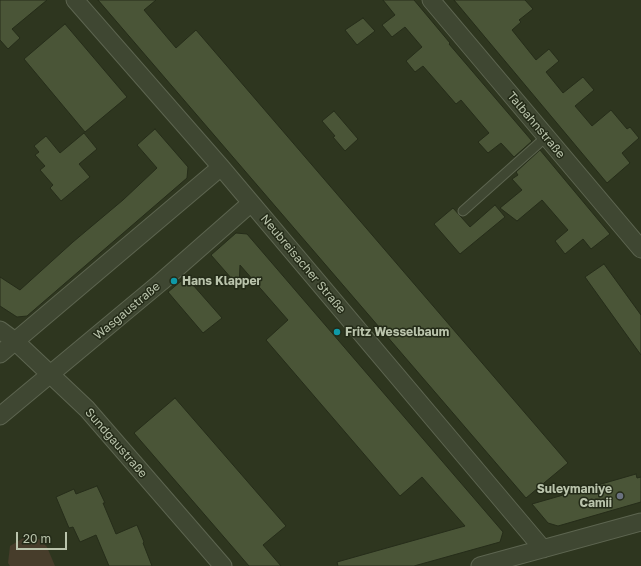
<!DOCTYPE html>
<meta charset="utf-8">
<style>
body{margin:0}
#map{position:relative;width:641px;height:566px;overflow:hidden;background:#2e361f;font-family:"Golos Text",sans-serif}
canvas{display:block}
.scale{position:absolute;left:16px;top:532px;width:51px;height:18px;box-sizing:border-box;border:2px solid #bac4ac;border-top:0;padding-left:5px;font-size:12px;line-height:14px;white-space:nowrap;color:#bac4ac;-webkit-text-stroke:3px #242b18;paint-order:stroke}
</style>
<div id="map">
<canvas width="641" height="566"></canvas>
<div class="scale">20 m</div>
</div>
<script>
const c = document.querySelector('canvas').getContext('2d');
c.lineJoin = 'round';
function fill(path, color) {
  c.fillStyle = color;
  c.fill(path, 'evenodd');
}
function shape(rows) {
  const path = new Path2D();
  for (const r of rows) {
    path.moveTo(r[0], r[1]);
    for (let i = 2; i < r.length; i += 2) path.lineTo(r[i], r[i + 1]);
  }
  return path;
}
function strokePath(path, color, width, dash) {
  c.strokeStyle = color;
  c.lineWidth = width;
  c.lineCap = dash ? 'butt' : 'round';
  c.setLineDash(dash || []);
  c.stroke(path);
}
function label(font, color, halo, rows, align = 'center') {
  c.font = font + ' "Golos Text",sans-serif';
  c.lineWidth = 3;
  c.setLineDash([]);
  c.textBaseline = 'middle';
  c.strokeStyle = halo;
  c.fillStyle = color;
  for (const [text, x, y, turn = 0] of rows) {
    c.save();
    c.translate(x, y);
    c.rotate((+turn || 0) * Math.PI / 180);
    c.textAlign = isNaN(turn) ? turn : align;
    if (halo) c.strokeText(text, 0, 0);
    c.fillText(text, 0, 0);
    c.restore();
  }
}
fill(shape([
 [25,537,39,539,47,547,55,566,10,566,8,563,10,546]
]), '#473d2b');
const building = shape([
 [0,0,47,0,12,29,20,38,8,49,0,40,0,0],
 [98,0,156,0,144,10,176,48,196,30,568,463,526,498,98,0],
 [383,0,414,0,450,43,449,44,532,141,514,157,501,143,488,153,478,142,489,133,461,100,456,104,423,66,415,72,406,61,422,47,405,27,392,37,382,25,395,15,383,0],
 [454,0,525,0,533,9,519,20,521,22,512,30,536,60,549,49,559,61,546,72,563,93,583,77,594,90,575,106,592,126,611,110,627,129,630,127,639,138,622,153,630,163,607,183,454,0],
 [363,18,375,31,357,45,345,30,363,18],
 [65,24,127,97,85,132,24,59,65,24],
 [334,111,358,139,345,151,333,137,335,136,322,121,334,111],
 [155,129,188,167,187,178,27,316,17,317,0,306,0,277,20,290,73,242,123,200,157,168,137,145,155,129],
 [84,133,97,149,79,164,90,177,61,201,50,188,53,185,40,170,45,166,35,155,39,152,34,146,46,136,60,153,84,133],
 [540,150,610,234,591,249,583,239,565,254,555,241,568,230,542,200,517,221,500,208,522,190,512,179,518,175,516,172,540,150],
 [495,205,505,217,460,254,434,224,453,208,470,227,495,205],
 [236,233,247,234,503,532,500,542,414,566,338,566,337,562,465,526,422,477,400,496,266,340,288,320,240,265,239,287,211,255,236,233],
 [604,264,641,315,641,355,585,277,604,264],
 [186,277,222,318,203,333,168,292,186,277],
 [175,398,286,526,263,545,281,566,249,566,134,433,175,398],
 [636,474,637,478,641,477,641,502,558,526,548,523,532,504,636,474],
 [97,486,105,503,103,503,116,534,137,525,144,542,143,543,152,566,109,566,96,535,80,542,73,527,69,528,56,497,74,489,76,494,97,486]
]);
fill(building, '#4a5537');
strokePath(building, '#262d1a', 1);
const lane = shape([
 [463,211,546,137]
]);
const street = shape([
 [75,0,221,167,543,549],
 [431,0,641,249],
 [0,330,15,341,87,409,223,566],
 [0,354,221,167],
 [0,416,161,282,251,203],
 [480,566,641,522]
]);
strokePath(lane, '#5d6550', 11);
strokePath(street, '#5d6550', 19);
strokePath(lane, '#3f4732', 9);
strokePath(street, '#3f4732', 17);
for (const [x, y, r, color] of [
 [174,281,4,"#0f9aa8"],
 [337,332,4,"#0f9aa8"],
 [620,496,4,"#6b7280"]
]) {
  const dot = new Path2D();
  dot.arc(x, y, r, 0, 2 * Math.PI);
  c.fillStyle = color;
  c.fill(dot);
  strokePath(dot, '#242b18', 1.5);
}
label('12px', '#bac4ac', '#242b18', [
 ["Talbahnstraße",536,125,50],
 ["Neubreisacher Straße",303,264,50],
 ["Wasgaustraße",127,311,-40],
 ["Sundgaustraße",116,443,49]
]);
label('bold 12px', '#bac4ac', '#242b18', [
 ["Hans Klapper",182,281],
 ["Fritz Wesselbaum",345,332],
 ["Suleymaniye",612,489,"right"],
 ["Camii",612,503,"right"]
], 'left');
</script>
